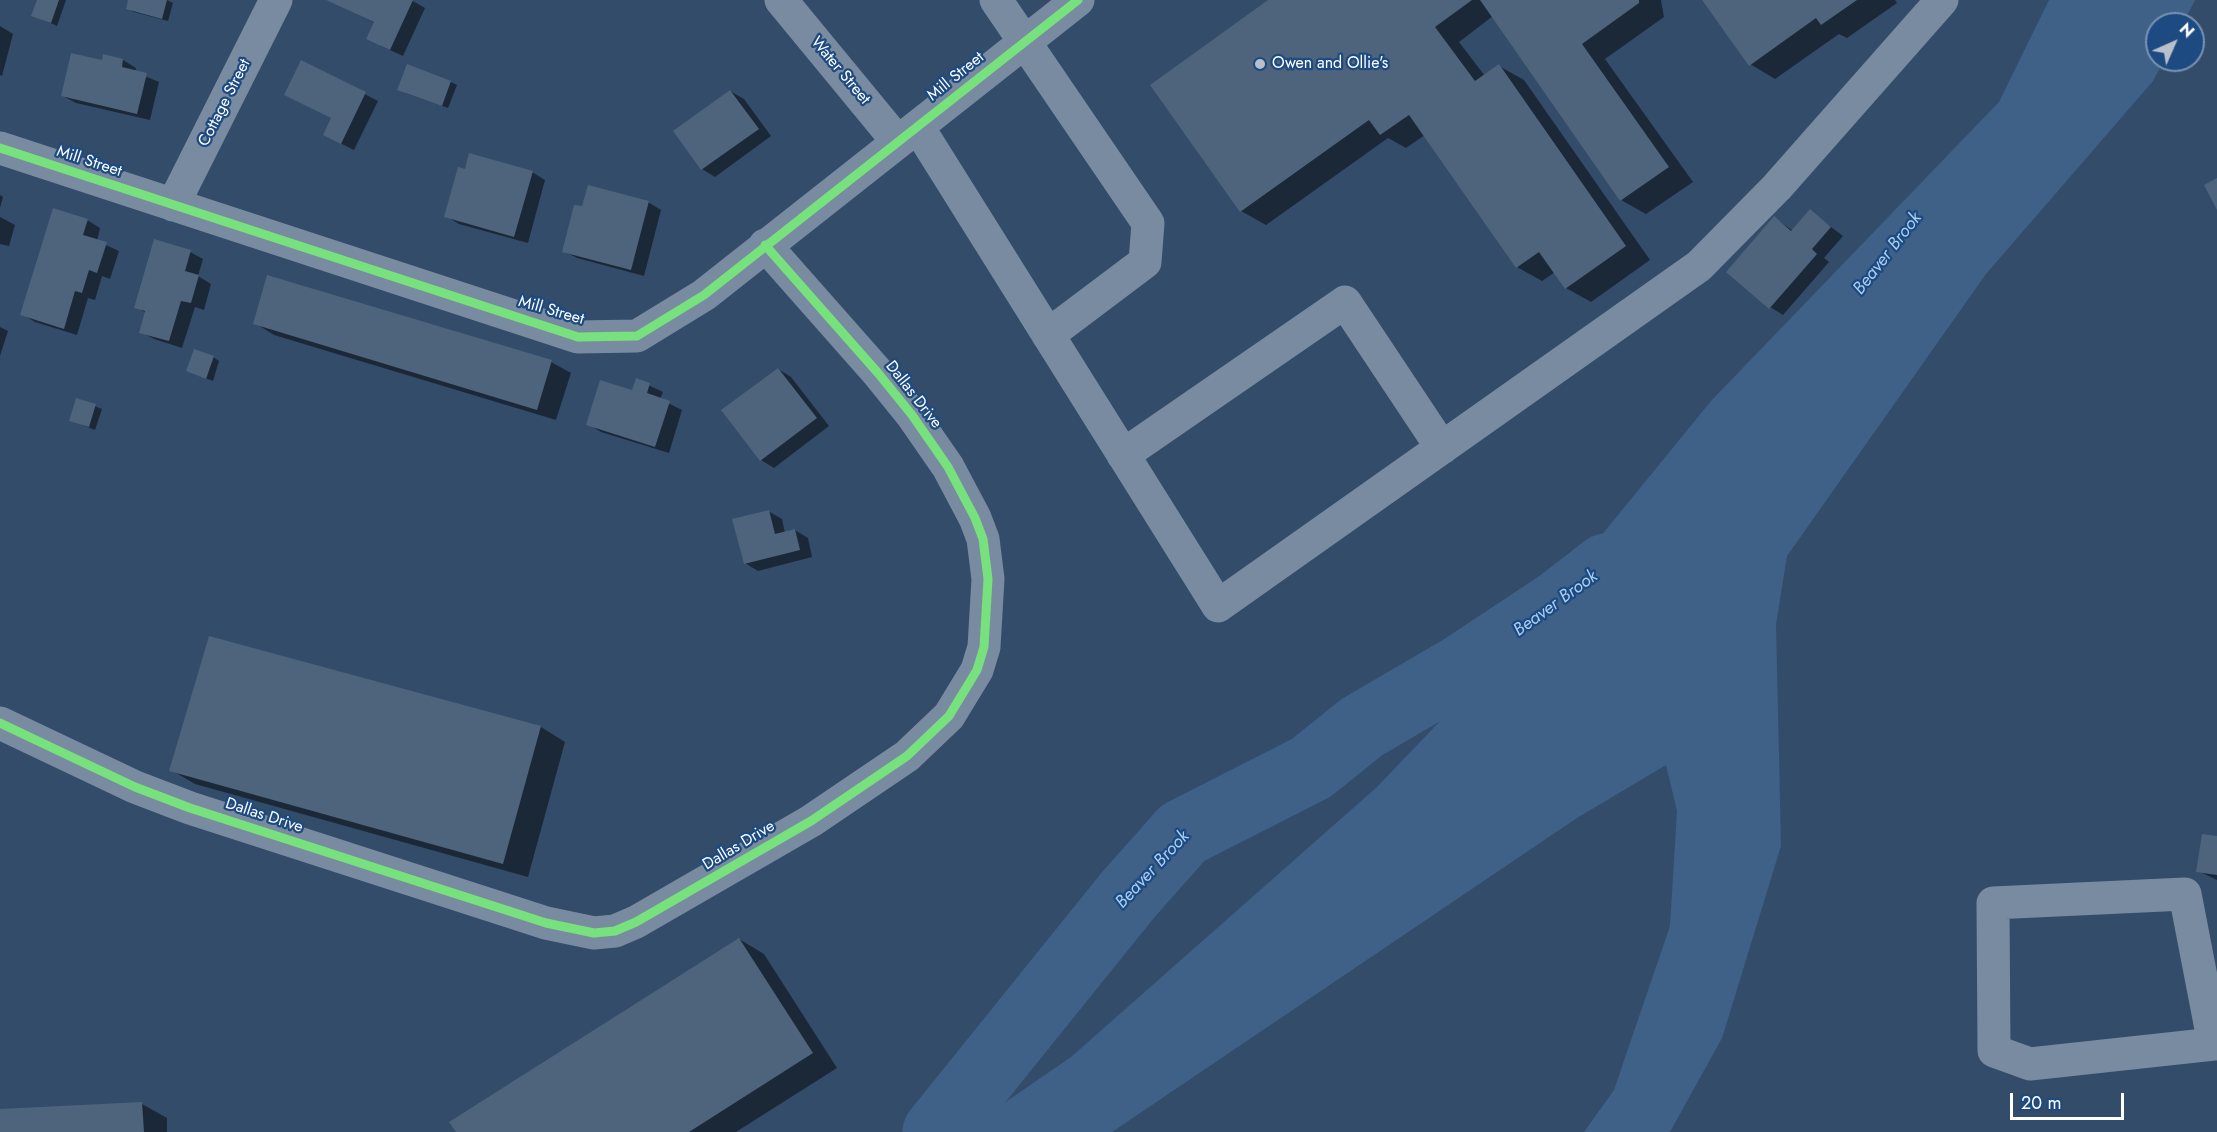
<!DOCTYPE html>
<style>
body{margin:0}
#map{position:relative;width:2217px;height:1132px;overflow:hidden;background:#334c6a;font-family:Jost,sans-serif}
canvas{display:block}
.north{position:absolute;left:2145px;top:12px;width:60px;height:60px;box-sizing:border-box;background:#1c4a81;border:2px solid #7792b3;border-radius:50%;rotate:45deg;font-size:16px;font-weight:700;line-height:24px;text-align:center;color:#fff}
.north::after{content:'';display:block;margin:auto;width:21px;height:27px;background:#b8c0cb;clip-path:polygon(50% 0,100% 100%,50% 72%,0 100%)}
.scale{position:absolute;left:2010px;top:1093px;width:114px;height:27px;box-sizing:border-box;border:3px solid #fff;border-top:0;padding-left:8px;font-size:18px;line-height:21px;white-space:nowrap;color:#fff;-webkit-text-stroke:4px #1c4a81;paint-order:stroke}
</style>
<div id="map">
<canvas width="2217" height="1132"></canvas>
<div class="north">N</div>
<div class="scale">20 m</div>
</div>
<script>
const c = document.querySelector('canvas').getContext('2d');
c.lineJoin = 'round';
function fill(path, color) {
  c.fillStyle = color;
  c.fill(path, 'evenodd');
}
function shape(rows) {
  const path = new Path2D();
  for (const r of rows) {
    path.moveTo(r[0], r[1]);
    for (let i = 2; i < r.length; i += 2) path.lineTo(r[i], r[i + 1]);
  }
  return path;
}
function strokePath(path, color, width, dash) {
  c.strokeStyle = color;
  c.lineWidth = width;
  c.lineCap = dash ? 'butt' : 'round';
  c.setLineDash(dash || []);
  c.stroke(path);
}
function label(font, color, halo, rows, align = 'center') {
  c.font = font + ' Jost,sans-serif';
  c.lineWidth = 4.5;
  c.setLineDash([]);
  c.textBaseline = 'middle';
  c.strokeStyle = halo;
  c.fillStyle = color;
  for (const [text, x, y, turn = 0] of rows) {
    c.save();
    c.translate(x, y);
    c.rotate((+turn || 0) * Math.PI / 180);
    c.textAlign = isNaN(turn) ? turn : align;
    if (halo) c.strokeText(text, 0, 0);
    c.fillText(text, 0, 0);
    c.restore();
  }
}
fill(shape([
 [2049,0,2195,0,2183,24,2157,24,2157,60,2164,60,2153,81,1986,274,1787,556,1776,624,1781,846,1722,1038,1670,1132,1584,1132,1614,1090,1670,926,1677,811,1666,765,1577,818,1112,1132,962,1132,1071,1057,1377,787,1508,650,1711,401,1999,102]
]), '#3f6188');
fill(shape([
 [38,0,66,0,57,26,33,15],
 [130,0,167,0,173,3,168,21,134,12,127,8],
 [330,0,411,0,425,8,403,56,381,46,375,23],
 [1271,0,1661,0,1664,17,1605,59,1693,182,1646,214,1621,200,1493,16,1459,42,1485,76,1499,66,1524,80,1650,260,1591,302,1566,288,1555,272,1542,281,1517,267,1425,135,1406,148,1388,138,1266,225,1241,211],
 [1704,0,1895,0,1897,3,1847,38,1839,34,1775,79,1750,64],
 [0,26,13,34,2,76,0,75],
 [104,56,123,60,136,68,135,72,159,82,150,120,76,103,63,96,103,62],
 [302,62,378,101,354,150,338,142,332,118],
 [451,82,457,85,448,108,405,93],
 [730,91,744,99,771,136,715,177,702,169],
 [532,172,545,180,528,243,459,224,446,216],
 [0,195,3,197,0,208],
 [648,202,661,210,644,276,577,258,564,251,584,208],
 [1810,211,1843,236,1824,258,1829,262,1783,315,1770,307,1775,218,1793,231],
 [0,217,15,225,9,246,0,244],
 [87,220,100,228,97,241,119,251,110,279,102,276,95,300,88,298,77,335,35,322,22,314],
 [190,252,203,259,198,276,211,284,204,310,195,307,182,348,154,339,141,332,146,313,136,307],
 [255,323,551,362,571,373,556,420,274,335],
 [0,327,8,331,0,356],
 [213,357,219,361,213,381,194,374],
 [778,369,791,377,829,426,774,468,761,460],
 [637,380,663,392,660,399,682,410,669,453,601,432,588,424,633,391],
 [77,399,102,409,95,430,70,420],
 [768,511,782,519,785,533,795,530,808,538,812,557,758,571,745,563],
 [541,727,565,742,528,877,195,784,171,770],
 [2217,838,2217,880,2198,871],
 [739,939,764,954,837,1068,736,1132,457,1132],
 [142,1104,167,1118,167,1132,0,1132,0,1110]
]), '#0007');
strokePath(shape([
 [937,1132,1128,895,1183,833,1311,768,1362,727,1463,668,1561,603,1606,568]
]), '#3f6188', 69);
fill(shape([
 [37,0,59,0,51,23,31,16],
 [128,0,167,0,162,19,126,9],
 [326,0,413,0,390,50,366,39,374,22],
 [1268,0,1472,0,1435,27,1475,81,1499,64,1626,246,1565,289,1539,252,1516,268,1409,115,1380,135,1369,120,1240,212,1150,85],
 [1480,0,1639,0,1639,3,1582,44,1669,167,1620,201],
 [1702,0,1857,0,1821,25,1816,18,1749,66],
 [71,53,102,60,103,54,123,59,122,67,147,73,137,114,61,96],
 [301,60,366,92,341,144,323,135,331,118,284,95],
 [407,64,451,81,442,106,397,90],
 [730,90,759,129,701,170,673,131],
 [469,153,533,171,514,237,444,217,458,167,465,169],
 [2217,178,2217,210,2204,185],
 [588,185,649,201,631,270,562,252,574,205,582,206],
 [53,208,88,219,83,235,107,242,97,273,89,270,82,293,75,291,64,329,20,315],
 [1810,209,1831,227,1812,249,1817,254,1769,309,1726,272,1774,216,1791,231],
 [154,239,191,250,185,271,199,275,191,303,181,301,169,341,139,333,145,311,134,308],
 [267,275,552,360,537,410,253,324],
 [194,349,214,356,206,379,186,371],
 [778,368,817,418,760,461,721,410],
 [636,378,650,383,647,393,670,401,655,447,586,425,600,380,632,390],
 [76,398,96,404,89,427,69,421],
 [769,510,775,534,795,529,800,550,744,564,732,519],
 [209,636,541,726,503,864,169,771],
 [2202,834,2217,836,2217,875,2196,872],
 [739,938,813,1053,689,1132,456,1132,449,1122],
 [142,1102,144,1132,0,1132,0,1109]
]), '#4e637c');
strokePath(shape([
 [781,0,898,142],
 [996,0,1148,223,1145,262,1048,335],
 [918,127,1218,606,1699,266,1777,187,1942,0],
 [0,148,578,337,637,336,704,295,1078,0],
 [173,205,276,0],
 [1123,455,1345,302,1442,448],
 [0,723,135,787,190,808,546,923,594,933,615,931,636,922,811,821,907,756,949,716,977,670,984,647,988,579,983,539,975,518,948,467,912,415,878,373,765,245],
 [2214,1044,2030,1064,1994,1051,1993,903,2185,894,2214,1044,2217,1044]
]), '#798ba0', 33);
strokePath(shape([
 [0,148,578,337,637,336,704,295,1078,0],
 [0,723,135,787,190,808,546,923,594,933,615,931,636,922,811,821,907,756,949,716,977,670,984,647,988,579,983,539,975,518,948,467,912,415,878,373,765,245]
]), '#77e17e', 9);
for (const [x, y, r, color] of [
 [1260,64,6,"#b8c0cb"]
]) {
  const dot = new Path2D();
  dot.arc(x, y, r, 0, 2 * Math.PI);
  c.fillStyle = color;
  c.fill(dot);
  strokePath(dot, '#1c4a81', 2);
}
label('16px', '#fff', '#1c4a81', [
 ["Owen and Ollie's",1272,64]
], 'left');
label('16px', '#fff', '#1c4a81', [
 ["Water Street",840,71,50],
 ["Mill Street",956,77,-39],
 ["Cottage Street",225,103,-63],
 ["Mill Street",89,162,18],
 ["Mill Street",551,311,16],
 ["Dallas Drive",913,395,52],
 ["Dallas Drive",264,816,18],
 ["Dallas Drive",739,846,-31]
]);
label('italic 18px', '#abcdf1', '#1c4a81', [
 ["Beaver Brook",1888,254,-52],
 ["Beaver Brook",1556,604,-36],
 ["Beaver Brook",1153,870,-47]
]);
</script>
